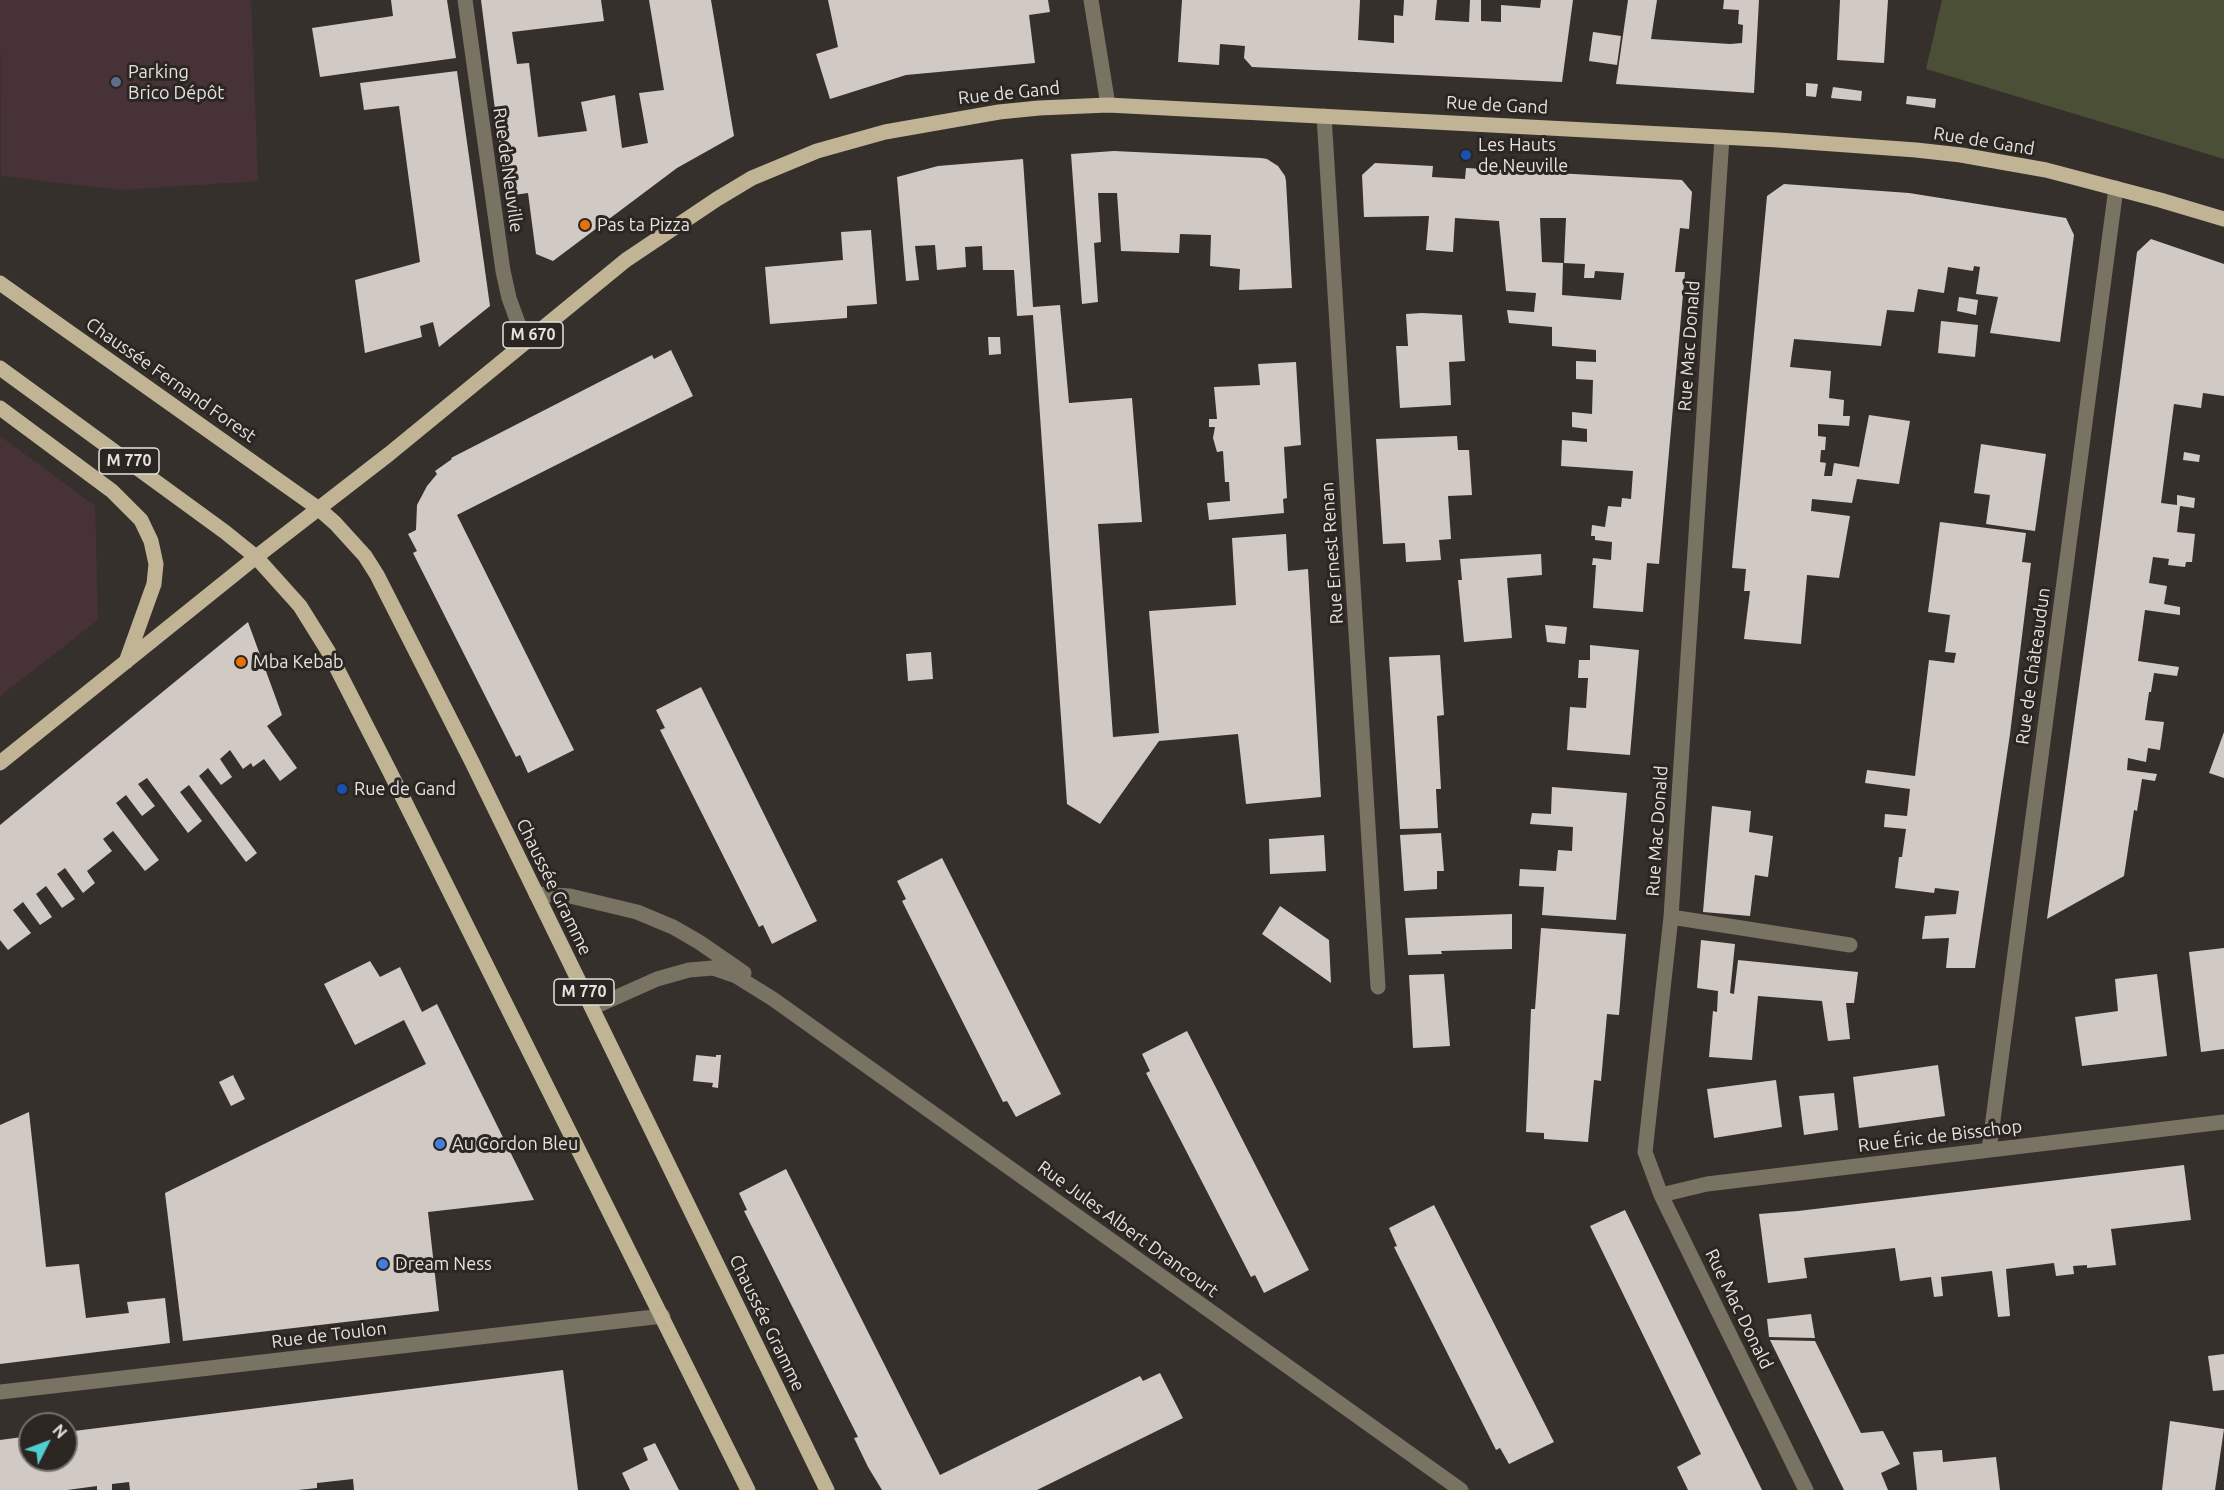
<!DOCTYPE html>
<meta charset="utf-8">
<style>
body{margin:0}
#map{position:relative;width:2224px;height:1490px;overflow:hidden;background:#36302c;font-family:Ubuntu,sans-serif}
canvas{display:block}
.north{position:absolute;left:18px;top:1412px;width:60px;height:60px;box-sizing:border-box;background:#2b2622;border:2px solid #75716e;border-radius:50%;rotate:48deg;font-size:16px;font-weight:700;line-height:24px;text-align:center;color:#e5e2df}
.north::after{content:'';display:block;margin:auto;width:21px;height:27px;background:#52cdcf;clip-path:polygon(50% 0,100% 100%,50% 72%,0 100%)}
</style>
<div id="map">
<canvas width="2224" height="1490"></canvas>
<div class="north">N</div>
</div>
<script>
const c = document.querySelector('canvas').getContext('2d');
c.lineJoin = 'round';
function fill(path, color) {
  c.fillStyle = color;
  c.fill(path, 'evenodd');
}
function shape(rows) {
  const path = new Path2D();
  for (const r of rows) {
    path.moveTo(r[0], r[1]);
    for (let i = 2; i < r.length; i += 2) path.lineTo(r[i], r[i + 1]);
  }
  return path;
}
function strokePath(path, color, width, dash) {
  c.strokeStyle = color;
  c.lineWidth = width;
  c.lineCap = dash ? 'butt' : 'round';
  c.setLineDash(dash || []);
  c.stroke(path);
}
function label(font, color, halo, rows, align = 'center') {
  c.font = font + ' Ubuntu,sans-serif';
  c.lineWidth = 6;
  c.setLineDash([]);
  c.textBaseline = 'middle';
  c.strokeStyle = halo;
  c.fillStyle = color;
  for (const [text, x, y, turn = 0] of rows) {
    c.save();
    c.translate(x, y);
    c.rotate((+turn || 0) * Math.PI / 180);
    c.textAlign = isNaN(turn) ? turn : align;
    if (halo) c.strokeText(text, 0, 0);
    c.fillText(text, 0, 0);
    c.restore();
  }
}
fill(shape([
 [0,0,251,0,258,181,122,190,1,176],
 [0,436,95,506,98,620,0,696]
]), '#473337');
fill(shape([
 [1942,0,2224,0,2224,159,1926,69]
]), '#4a4f36');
fill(shape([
 [391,0,447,0,456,58,320,77,312,28,393,16],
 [481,0,601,0,604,21,512,32,517,64,529,63,538,137,587,131,581,102,615,95,622,148,648,143,639,93,664,90,649,0,711,0,734,136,677,168,553,261,536,254,528,193,506,196],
 [828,0,1048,0,1050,12,1029,15,1035,63,906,75,830,99,816,54,838,47],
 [1182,0,1360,0,1358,40,1394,43,1394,15,1403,16,1404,0,1437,0,1435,20,1469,22,1470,0,1481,0,1481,21,1501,22,1501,5,1540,8,1541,0,1573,0,1562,82,1252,67,1244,58,1245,46,1220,44,1219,65,1178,62],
 [1628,0,1657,0,1651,39,1730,44,1742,43,1743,25,1738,24,1739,10,1723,9,1724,0,1759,0,1754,93,1616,84],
 [1840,0,1888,0,1884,63,1837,60],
 [1593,32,1621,36,1617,65,1589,61],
 [457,71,490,306,439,347,433,322,420,326,422,337,365,353,355,280,420,262,399,106,364,110,360,83],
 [1806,83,1818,84,1816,97,1806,96],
 [1833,87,1862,91,1861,101,1831,98],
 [1907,96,1936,99,1935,108,1906,104],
 [1114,151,1261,158,1267,159,1278,166,1285,176,1286,181,1292,288,1239,290,1240,269,1210,266,1211,235,1180,234,1179,253,1121,251,1117,193,1098,193,1101,242,1094,243,1098,302,1082,304,1071,154],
 [1023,159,1033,307,1060,305,1069,403,1132,398,1142,522,1098,524,1113,737,1159,733,1149,611,1236,605,1232,538,1286,534,1288,571,1308,569,1321,797,1246,804,1238,734,1159,741,1100,824,1067,804,1033,315,1017,316,1014,270,983,270,982,246,965,247,966,267,937,270,935,245,915,246,919,280,906,281,897,177,938,166],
 [1375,163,1433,166,1432,177,1465,179,1466,168,1682,180,1692,192,1689,229,1680,228,1675,272,1685,272,1659,564,1647,563,1643,612,1593,608,1596,565,1592,565,1593,558,1611,560,1612,542,1595,540,1595,536,1591,536,1592,525,1605,527,1608,506,1621,507,1622,498,1631,499,1633,471,1561,466,1562,440,1587,442,1587,429,1572,427,1572,412,1592,414,1593,380,1576,379,1576,361,1596,362,1596,350,1552,346,1552,327,1509,323,1507,310,1534,312,1536,293,1506,291,1499,221,1455,218,1453,252,1426,250,1429,216,1364,217,1362,175],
 [1540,218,1566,218,1564,263,1585,264,1584,278,1594,278,1595,271,1624,273,1621,300,1562,295,1563,263,1542,262],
 [1784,184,1909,193,2066,218,2074,235,2060,342,1990,333,1998,297,1976,294,1980,267,1974,266,1973,271,1948,267,1944,293,1918,289,1914,312,1887,310,1881,346,1794,339,1790,367,1831,371,1829,398,1844,400,1843,416,1850,416,1849,426,1818,424,1818,436,1826,437,1825,450,1821,450,1820,462,1826,463,1824,476,1832,476,1834,463,1859,467,1869,415,1910,421,1899,484,1857,479,1852,503,1812,499,1811,511,1850,516,1839,578,1807,575,1801,644,1744,639,1750,591,1744,591,1746,569,1732,568,1767,196],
 [871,230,877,304,847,306,847,318,770,324,765,267,843,260,841,232],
 [2151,239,2224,264,2224,396,2203,393,2201,408,2174,404,2161,503,2177,505,2177,495,2195,498,2194,508,2180,506,2177,532,2195,534,2192,562,2186,562,2185,567,2168,565,2169,559,2153,557,2149,583,2167,586,2164,604,2180,607,2180,615,2145,610,2138,661,2179,667,2177,676,2154,673,2151,692,2149,692,2145,720,2164,722,2160,750,2148,748,2146,762,2128,758,2127,770,2157,774,2155,781,2142,779,2137,811,2134,810,2124,876,2047,919,2098,548,2137,252],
 [1959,297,1978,300,1976,315,1957,311],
 [1422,313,1462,315,1465,361,1449,362,1451,405,1400,408,1396,346,1408,346,1406,314],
 [1941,321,1978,325,1975,357,1938,353],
 [988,337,1000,337,1001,354,989,355],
 [671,350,693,396,457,515,574,750,528,773,520,755,516,757,413,553,417,551,408,534,416,530,417,505,427,486,437,474,435,471,452,459,451,458,652,355,654,359],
 [1296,362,1301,445,1284,447,1287,498,1283,499,1284,513,1209,520,1207,503,1230,501,1229,482,1225,482,1223,451,1217,452,1213,438,1215,427,1209,427,1209,419,1217,419,1214,387,1260,385,1258,364],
 [1457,436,1458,450,1469,450,1472,495,1448,496,1451,539,1439,540,1441,560,1406,562,1405,543,1383,544,1376,439],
 [1981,444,2046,454,2035,531,1986,524,1990,495,1974,493],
 [2184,452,2200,455,2199,462,2183,460],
 [1940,522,2026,533,2022,562,2031,563,2010,734,1975,968,1946,968,1949,938,1922,939,1925,916,1956,914,1959,891,1935,888,1934,893,1895,888,1899,857,1902,857,1906,829,1884,827,1885,814,1907,816,1910,789,1865,783,1867,770,1915,776,1929,660,1954,663,1956,653,1945,652,1950,615,1928,612],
 [1541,554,1542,575,1507,578,1512,638,1464,642,1458,580,1462,580,1460,559],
 [248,622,282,715,267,726,297,768,280,781,264,759,253,767,251,763,243,769,230,750,220,759,232,777,221,785,208,768,199,776,257,853,246,862,189,785,180,792,202,821,188,833,147,778,138,784,155,806,142,816,126,795,116,803,159,860,145,871,113,831,103,839,112,851,87,871,95,883,83,893,65,868,57,874,75,899,62,908,46,886,36,894,52,917,40,925,23,902,13,910,31,933,8,950,0,940,0,825],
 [1545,625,1567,627,1565,644,1547,642],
 [1590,645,1639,650,1630,755,1567,750,1570,707,1586,708,1588,678,1578,678,1579,660,1590,660],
 [931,652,933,679,908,681,906,654],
 [1440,655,1444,715,1437,716,1441,789,1436,789,1438,828,1400,829,1389,657],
 [701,687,817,921,772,944,763,925,759,927,660,730,665,728,656,710],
 [2224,732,2224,778,2209,773],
 [1552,787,1627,793,1616,920,1542,915,1544,887,1519,886,1520,869,1556,871,1558,850,1572,851,1573,827,1530,824,1532,813,1551,814],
 [1712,806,1751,811,1749,832,1773,836,1768,877,1755,875,1750,916,1703,912],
 [1441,833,1444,871,1437,871,1437,889,1404,891,1400,835],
 [1324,835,1326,871,1270,874,1269,839],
 [942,858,1061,1094,1016,1117,1007,1101,1003,1102,902,901,906,899,897,881],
 [1280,906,1329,940,1331,983,1262,934],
 [1512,914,1512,949,1441,951,1442,954,1408,955,1405,918],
 [1541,928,1626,934,1619,1015,1607,1014,1601,1081,1594,1080,1588,1142,1544,1139,1544,1133,1526,1132,1531,1009,1535,1009],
 [1701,940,1735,944,1730,993,1734,994,1738,960,1858,972,1854,1003,1846,1003,1850,1039,1828,1041,1822,1001,1758,996,1752,1060,1709,1057,1713,1011,1717,1012,1718,991,1697,988],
 [2224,948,2224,1049,2201,1052,2189,952],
 [370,961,380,977,400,967,422,1012,437,1004,534,1200,428,1212,439,1311,183,1341,165,1193,426,1064,404,1020,355,1045,324,984],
 [1444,974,1450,1046,1413,1048,1409,975],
 [2157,974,2167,1056,2082,1066,2075,1017,2118,1011,2115,979],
 [1187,1031,1309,1270,1264,1293,1255,1275,1251,1277,1146,1073,1150,1071,1142,1054],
 [696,1055,716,1057,716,1055,721,1055,718,1088,712,1087,713,1083,693,1081],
 [1938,1065,1945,1116,1859,1128,1853,1077],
 [233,1075,245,1099,231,1106,219,1082],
 [1776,1080,1782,1127,1714,1138,1707,1089],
 [1834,1093,1838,1130,1804,1135,1799,1096],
 [29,1112,46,1267,79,1264,86,1318,129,1313,127,1302,165,1298,170,1343,0,1364,0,1125],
 [2184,1165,2191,1220,2111,1229,2116,1265,2087,1268,2087,1265,2073,1266,2074,1274,2056,1276,2054,1263,2006,1269,2010,1316,1998,1317,1992,1271,1941,1277,1943,1296,1934,1297,1931,1277,1900,1281,1895,1248,1804,1258,1807,1278,1768,1283,1759,1214,1798,1211],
 [786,1169,940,1475,1140,1376,1143,1381,1160,1373,1183,1418,1037,1490,882,1490,868,1467,854,1438,858,1437,744,1211,747,1210,739,1193],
 [1434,1205,1554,1442,1509,1464,1500,1448,1496,1450,1394,1247,1397,1246,1389,1228],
 [1625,1210,1717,1399,1762,1490,1688,1490,1677,1467,1701,1454,1590,1226],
 [1811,1314,1815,1338,1769,1337,1767,1319],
 [1770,1340,1815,1341,1861,1433,1883,1431,1900,1464,1881,1473,1888,1490,1844,1490],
 [2224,1354,2224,1390,2213,1391,2208,1356],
 [563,1370,578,1490,354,1490,353,1479,317,1483,317,1488,298,1490,130,1490,129,1482,112,1484,112,1490,97,1490,97,1486,67,1490,0,1490,0,1440,30,1436,30,1460,66,1460,66,1432],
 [2170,1421,2224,1429,2215,1490,2162,1490],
 [655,1443,679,1490,630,1490,622,1473,648,1460,643,1448],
 [1942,1450,1943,1462,1996,1457,2000,1490,1917,1490,1913,1452]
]), '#d1c9c4');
strokePath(shape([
 [465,0,503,271,509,298,525,342],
 [1091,0,1108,105],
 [1324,116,1378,987],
 [1722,137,1671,917,1645,1152,1661,1195,1806,1490],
 [536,894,570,896,637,912,673,927,699,942,744,973],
 [1671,917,1850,945],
 [592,1008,657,979,689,970,713,968,736,976,773,999,1461,1490],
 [1989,1150,2116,188],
 [1661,1195,1707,1184,2224,1122],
 [0,1392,663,1316]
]), '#797364', 15);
strokePath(shape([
 [0,283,319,509,335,523,365,556,377,575,472,762,827,1490],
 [0,368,225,532,256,557,300,606,328,651,389,770,748,1490],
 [0,408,112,491,141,520,151,541,156,564,154,584,126,662],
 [0,763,256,557,389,454,626,260,717,199,752,178,817,151,885,132,999,112,1039,108,1108,105,1778,140,1916,150,1961,155,2046,170,2160,200,2224,219]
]), '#c0b495', 15);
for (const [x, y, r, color] of [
 [116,82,6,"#5c6f8a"],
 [1466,155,6,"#1a4fb4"],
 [585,225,6,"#e8710a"],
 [241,662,6,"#e8710a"],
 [342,789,6,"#1a4fb4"],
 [440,1144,6,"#3f7fe0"],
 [383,1264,6,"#3f7fe0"]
]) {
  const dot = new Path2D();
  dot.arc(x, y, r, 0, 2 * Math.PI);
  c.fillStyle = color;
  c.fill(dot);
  strokePath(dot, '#2b2622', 2);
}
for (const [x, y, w] of [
 [533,335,60],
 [129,461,60],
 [584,992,60]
]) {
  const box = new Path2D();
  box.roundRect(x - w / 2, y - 13, w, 26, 4.5);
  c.fillStyle = '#2b2622';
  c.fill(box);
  strokePath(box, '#e5e2df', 1.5);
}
label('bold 16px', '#e5e2df', null, [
 ["M 670",533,335],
 ["M 770",129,461],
 ["M 770",584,992]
]);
label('18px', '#e5e2df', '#2b2622', [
 ["Parking",128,72],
 ["Brico Dépôt",128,93],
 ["Les Hauts",1478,145],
 ["de Neuville",1478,166],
 ["Pas ta Pizza",597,225],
 ["Mba Kebab",253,662],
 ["Rue de Gand",354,789],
 ["Au Cordon Bleu",452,1144],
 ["Dream Ness",395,1264]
], 'left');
label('18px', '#e5e2df', '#2b2622', [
 ["Rue de Gand",1009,93,-6],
 ["Rue de Gand",1497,105,3],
 ["Rue de Gand",1984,141,9],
 ["Rue de Neuville",508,170,82],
 ["Rue Mac Donald",1689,346,-86],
 ["Chaussée Fernand Forest",171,380,35],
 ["Rue Ernest Renan",1332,553,-94],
 ["Rue de Châteaudun",2033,666,-82],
 ["Rue Mac Donald",1657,831,-86],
 ["Chaussée Gramme",554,887,64],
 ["Rue Éric de Bisschop",1940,1136,-7],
 ["Rue Jules Albert Drancourt",1128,1229,36],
 ["Rue Mac Donald",1739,1309,64],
 ["Chaussée Gramme",767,1323,64],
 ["Rue de Toulon",329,1335,-7]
]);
</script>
